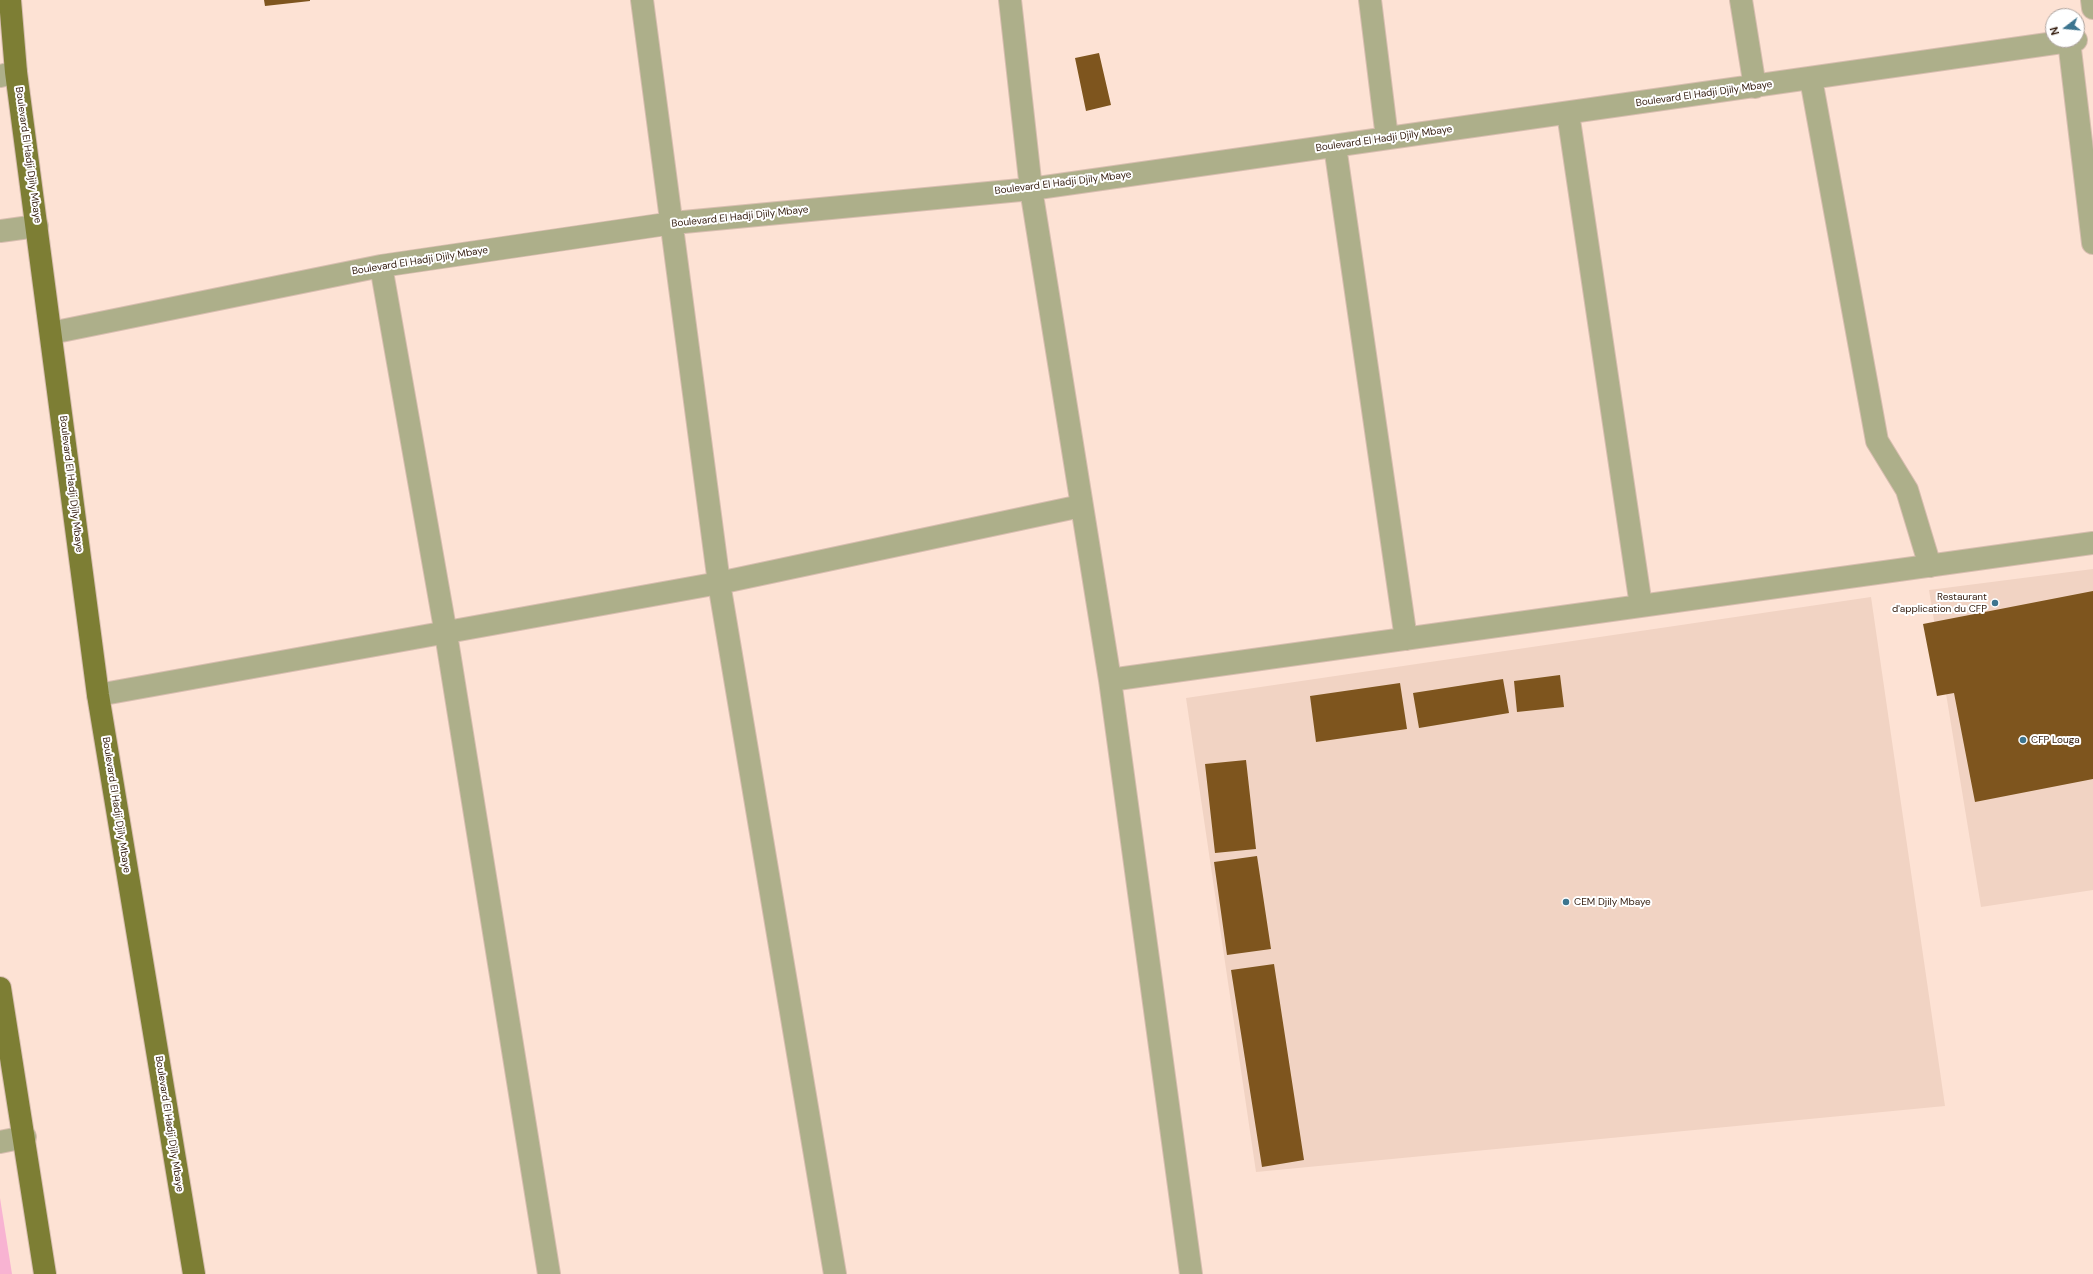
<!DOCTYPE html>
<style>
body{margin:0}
#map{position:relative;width:2093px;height:1274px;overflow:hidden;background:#fde2d4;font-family:"DM Sans",sans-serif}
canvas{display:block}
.north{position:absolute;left:2045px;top:8px;width:40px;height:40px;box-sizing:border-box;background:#fff;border:1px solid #ada39e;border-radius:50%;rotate:254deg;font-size:11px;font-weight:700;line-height:16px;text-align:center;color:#311a0c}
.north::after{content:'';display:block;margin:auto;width:14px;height:18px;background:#3d758f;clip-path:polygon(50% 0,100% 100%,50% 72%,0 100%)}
</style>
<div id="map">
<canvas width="2093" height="1274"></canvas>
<div class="north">N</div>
</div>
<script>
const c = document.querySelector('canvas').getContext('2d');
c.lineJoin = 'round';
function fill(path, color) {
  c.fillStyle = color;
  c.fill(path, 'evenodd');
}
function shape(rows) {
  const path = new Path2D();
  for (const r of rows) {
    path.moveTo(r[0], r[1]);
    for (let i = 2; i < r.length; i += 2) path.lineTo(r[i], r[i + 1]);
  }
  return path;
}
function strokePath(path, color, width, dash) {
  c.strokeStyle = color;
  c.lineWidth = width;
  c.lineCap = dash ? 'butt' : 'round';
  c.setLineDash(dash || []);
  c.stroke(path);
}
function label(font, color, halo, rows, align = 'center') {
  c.font = font + ' "DM Sans",sans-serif';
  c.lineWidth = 4;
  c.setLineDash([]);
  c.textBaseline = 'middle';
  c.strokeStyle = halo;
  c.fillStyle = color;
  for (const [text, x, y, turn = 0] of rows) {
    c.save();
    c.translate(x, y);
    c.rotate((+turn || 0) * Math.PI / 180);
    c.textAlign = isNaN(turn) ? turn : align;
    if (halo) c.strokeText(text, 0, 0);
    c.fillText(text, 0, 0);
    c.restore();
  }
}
fill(shape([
 [2093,569,2093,890,1981,907,1929,590],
 [1871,597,1945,1106,1256,1172,1186,698]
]), '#f1d3c3');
fill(shape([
 [0,1198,12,1274,0,1274]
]), '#f8b3d2');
fill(shape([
 [264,0,310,0,310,1,265,6],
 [1099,53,1111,105,1086,111,1075,58],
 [2093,591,2093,779,1975,802,1954,693,1937,696,1923,624],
 [1560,675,1564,707,1517,712,1514,681],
 [1503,679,1509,713,1419,728,1413,693],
 [1400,683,1407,729,1316,742,1310,696],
 [1246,760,1256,849,1215,853,1205,764],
 [1257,856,1271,949,1227,955,1214,862],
 [1274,964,1304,1160,1262,1167,1231,970]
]), '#7e551e');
const minor = shape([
 [642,0,719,583,835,1274],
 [1010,0,1031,189,1110,680,1191,1274],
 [1370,0,1387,138],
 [1741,0,1755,87],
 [2092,0,2093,8],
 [2069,41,2093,243],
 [0,76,16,72],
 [1811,79,1877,441,1907,490,1930,566],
 [1568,113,1641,606],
 [1335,146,1406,639],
 [0,231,37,226],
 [381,266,446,634,549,1274],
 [51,333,381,266,673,223,1031,189,2076,40],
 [1110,680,2093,543],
 [98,695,719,583,1081,506],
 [0,1142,25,1137]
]);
const major = shape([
 [10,0,16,72,98,695,194,1274],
 [0,988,45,1274]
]);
strokePath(minor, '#d8beb0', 24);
strokePath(major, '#d8beb0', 24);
strokePath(minor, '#adaf8a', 22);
strokePath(major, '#7d7e34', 22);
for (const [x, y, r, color] of [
 [1995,603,4,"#3d758f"],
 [2023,740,4,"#3d758f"],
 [1566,902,4,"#3d758f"]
]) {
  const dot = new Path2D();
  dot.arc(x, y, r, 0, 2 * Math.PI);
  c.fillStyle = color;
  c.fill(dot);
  strokePath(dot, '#fff', 1.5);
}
label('10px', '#311a0c', '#fff', [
 ["Boulevard El Hadji Djily Mbaye",1704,94,-8],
 ["Boulevard El Hadji Djily Mbaye",1384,139,-8],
 ["Boulevard El Hadji Djily Mbaye",28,155,82],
 ["Boulevard El Hadji Djily Mbaye",1063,183,-7],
 ["Boulevard El Hadji Djily Mbaye",740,217,-6],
 ["Boulevard El Hadji Djily Mbaye",420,261,-9],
 ["Boulevard El Hadji Djily Mbaye",71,484,83],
 ["Boulevard El Hadji Djily Mbaye",116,805,81],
 ["Boulevard El Hadji Djily Mbaye",169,1124,81]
]);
label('10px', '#311a0c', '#fff', [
 ["Restaurant",1987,597,"right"],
 ["d'application du CFP",1987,609,"right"],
 ["CFP Louga",2031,740],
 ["CEM Djily Mbaye",1574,902]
], 'left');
</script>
